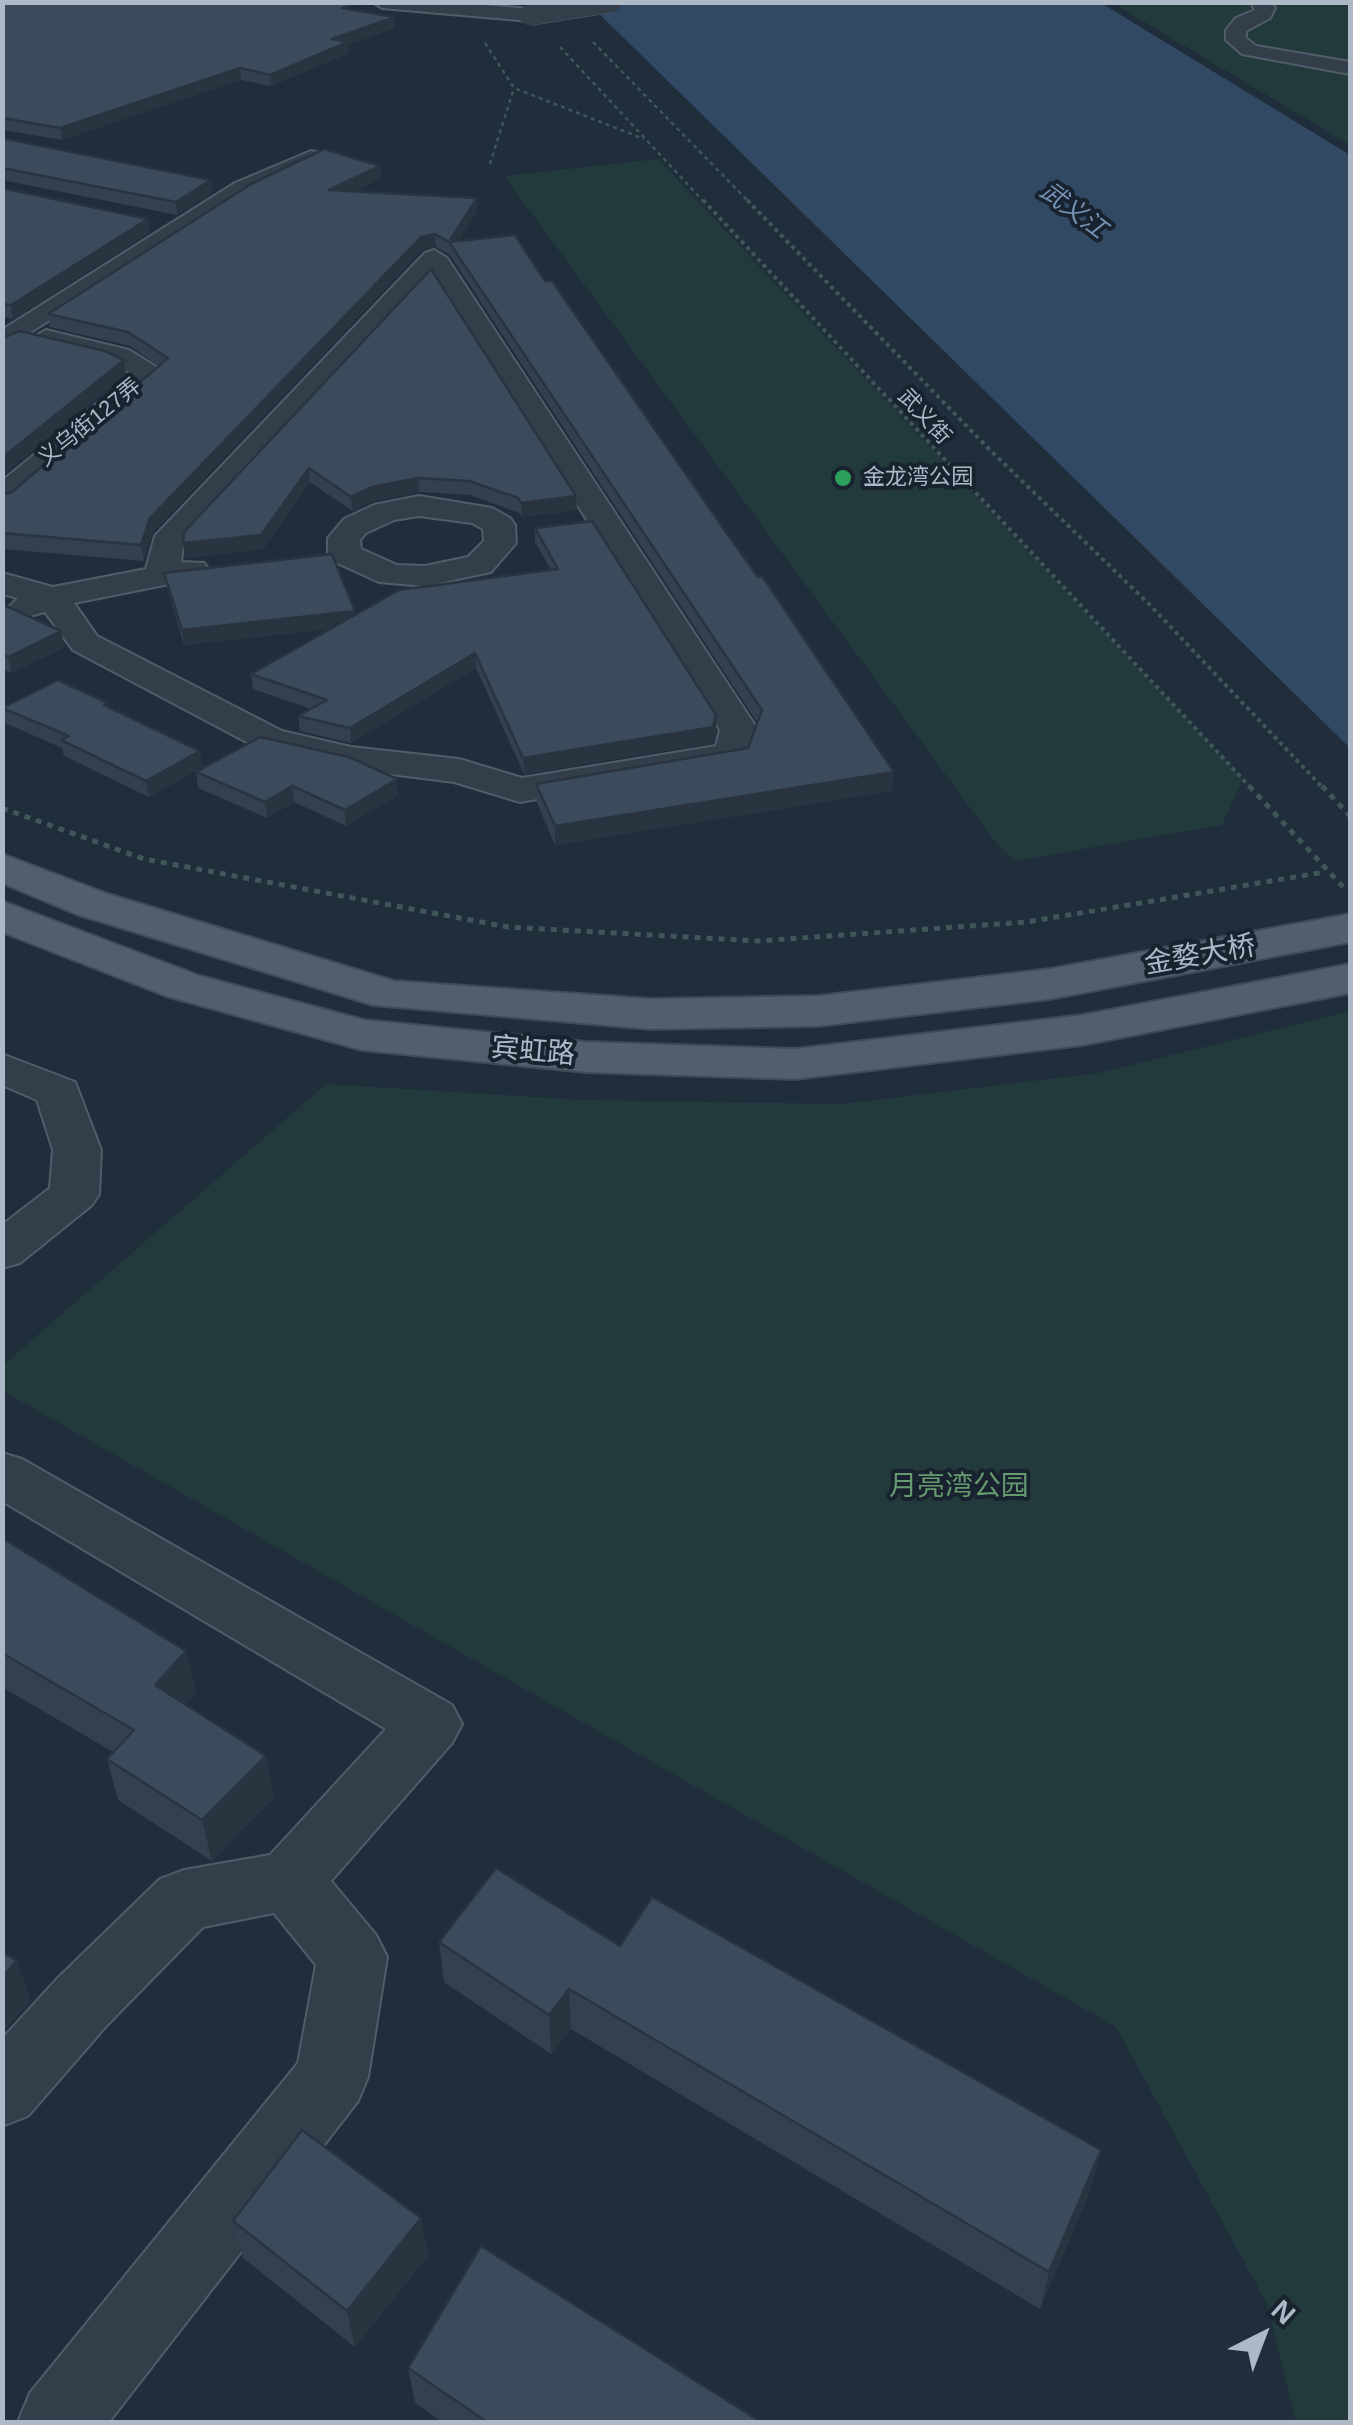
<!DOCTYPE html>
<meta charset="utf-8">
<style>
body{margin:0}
#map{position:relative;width:1353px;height:2425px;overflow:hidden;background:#202d3b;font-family:Arial,sans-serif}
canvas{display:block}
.frame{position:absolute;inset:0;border:5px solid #aeb9c7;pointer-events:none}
.north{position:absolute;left:1213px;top:2285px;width:100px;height:100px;-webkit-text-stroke:8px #192330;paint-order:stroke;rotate:42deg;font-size:28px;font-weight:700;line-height:40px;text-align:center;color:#aeb9c7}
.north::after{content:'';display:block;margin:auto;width:35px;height:45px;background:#aeb9c7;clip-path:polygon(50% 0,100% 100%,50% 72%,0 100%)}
</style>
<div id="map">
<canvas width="1353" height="2425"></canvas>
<div class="frame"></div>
<div class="north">N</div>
</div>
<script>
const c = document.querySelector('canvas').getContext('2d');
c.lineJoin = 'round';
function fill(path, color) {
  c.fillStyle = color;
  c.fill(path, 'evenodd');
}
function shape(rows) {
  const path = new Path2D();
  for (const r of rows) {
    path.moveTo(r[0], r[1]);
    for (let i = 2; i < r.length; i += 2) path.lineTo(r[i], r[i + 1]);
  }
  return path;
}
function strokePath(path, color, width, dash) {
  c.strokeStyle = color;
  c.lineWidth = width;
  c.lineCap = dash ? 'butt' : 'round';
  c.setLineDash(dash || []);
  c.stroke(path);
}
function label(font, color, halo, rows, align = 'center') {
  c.font = font + ' Arial,"Noto Sans SC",sans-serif';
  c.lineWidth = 8;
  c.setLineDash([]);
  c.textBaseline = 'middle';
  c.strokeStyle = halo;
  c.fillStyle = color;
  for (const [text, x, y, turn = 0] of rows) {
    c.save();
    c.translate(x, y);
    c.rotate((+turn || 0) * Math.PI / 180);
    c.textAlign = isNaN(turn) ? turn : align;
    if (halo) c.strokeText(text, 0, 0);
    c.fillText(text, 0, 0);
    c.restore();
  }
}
fill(shape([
 [1113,3,1350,3,1350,145,1253,87],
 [658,159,1243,779,1222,825,1014,861,996,843,504,176],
 [1350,1011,1350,2422,1296,2422,1267,2304,1116,2027,3,1391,2,1366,326,1084,584,1100,842,1104,1099,1073]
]), '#223a3c');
fill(shape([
 [588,3,1101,3,1350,155,1350,748]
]), '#324964');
const minor = shape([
 [373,2,453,2,530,9,540,15,530,21,382,8,373,2],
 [1251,2,1271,2,1275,8,1270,18,1246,31,1246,38,1256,46,1350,62,1350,74,1242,54,1226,40,1226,30,1236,18,1255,10,1251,2],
 [311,151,319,153,322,158,319,163,251,193,2,350,2,330,235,183,311,151],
 [434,250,447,258,758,730,747,763,520,802,454,782,351,769,256,747,73,650,45,612,26,617,14,614,9,607,18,598,2,594,2,573,53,587,146,569,155,536,425,253,434,250],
 [432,275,720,730,716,746,522,778,459,759,351,747,282,731,97,636,74,603,204,577,209,570,204,563,181,562,183,545,432,275],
 [46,330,129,350,166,373,13,505,2,507,2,481,133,374,109,362,36,344,32,338,46,330],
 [419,496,492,508,510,518,515,525,516,543,491,572,425,586,379,582,333,561,328,554,328,538,344,519,374,505,419,496],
 [419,516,472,523,483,529,484,541,468,557,425,566,397,565,361,549,360,540,366,533,394,520,419,516],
 [2,1054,75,1082,101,1150,99,1194,92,1205,20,1263,2,1268,2,1225,50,1188,53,1150,37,1100,2,1085,2,1054],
 [2,1453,22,1459,452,1705,462,1724,452,1743,331,1881,376,1935,387,1957,368,2077,358,2101,109,2422,18,2422,30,2393,298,2063,316,1965,274,1913,203,1927,107,2025,28,2116,2,2126,2,2039,57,1979,160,1879,184,1870,270,1855,386,1729,2,1501,2,1453]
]);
const major = shape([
 [2,854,108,894,394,981,651,999,818,996,1050,969,1350,914,1350,942,1050,999,818,1026,651,1029,373,1005,76,914,2,883,2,854],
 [2,901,200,976,364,1020,586,1042,795,1049,1083,1015,1350,964,1350,993,1083,1045,795,1079,586,1072,362,1050,166,996,2,932,2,901]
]);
strokePath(minor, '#515c69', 4);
strokePath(major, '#404a57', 4);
strokePath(shape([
 [593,42,750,203],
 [485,43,514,88,644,139],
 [560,47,705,203],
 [490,164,514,88]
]), '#405759', 2.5, [4, 4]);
strokePath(shape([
 [703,200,1252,789],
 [747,200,990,450,1149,604,1324,789]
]), '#405759', 4, [4, 4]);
strokePath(shape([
 [1249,786,1346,890],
 [1322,786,1350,816],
 [2,808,144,859,508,927,758,941,1027,922,1325,872]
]), '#405759', 5, [6, 6]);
fill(minor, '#343e4b');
fill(major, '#515e6b');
const minorBridge = shape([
 [530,15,611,2]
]);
strokePath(minorBridge, '#515c69', 22, []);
strokePath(minorBridge, '#343e4b', 21);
fill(shape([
 [2,4,358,11,395,17,395,28,348,45,349,53,271,86,241,80,62,140,2,130],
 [2,138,212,193,177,215,2,180],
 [380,166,381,178,354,191,477,198,477,211,459,240,545,281,728,535,894,772,892,791,555,845,537,803,536,784,748,748,757,722,450,255,436,247,422,250,152,533,144,561,2,549,2,495,12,492,159,366,130,346,50,327,48,314],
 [2,188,150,232,13,319,2,317],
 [431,269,576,496,577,510,522,517,519,513,470,495,420,492,373,501,352,511,310,482,263,549,185,558,183,543],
 [535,528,716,715,716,731,713,743,524,774,476,668,351,743,300,731,298,716,311,709,253,689,251,674,330,629,184,645,167,587,164,573,356,615,551,570,535,542],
 [2,588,6,604,4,605,61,631,64,648,11,673,2,669],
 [2,707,109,708,203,767,149,797,64,756,62,748,5,723],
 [196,772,397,779,398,795,346,826,294,802,267,818,198,788],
 [2,1538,186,1651,196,1692,185,1705,266,1756,274,1798,212,1861,118,1800,107,1759,113,1752,2,1687],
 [439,1942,620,1946,1091,2189,1040,2309,571,2029,551,2054,444,1982],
 [421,2218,428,2256,355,2347,243,2258,233,2221],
 [408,2368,761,2422,442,2422,415,2403]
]), '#33404e');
fill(shape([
 [395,17,395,28,348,45,349,53,271,86,270,75,332,39],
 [240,68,241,80,62,140,60,128],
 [380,166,381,178,330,202,329,190],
 [211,180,212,193,177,215,176,202],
 [477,198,477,211,454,249,449,242],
 [148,219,150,232,13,319,11,305],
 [435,234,436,247,422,250,152,533,144,561,141,545,150,518,421,237],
 [124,360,126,375,2,476,2,458],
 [309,468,310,482,263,549,185,558,183,543],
 [418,478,420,492,373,501,352,511,351,497,372,487],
 [576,496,577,510,522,517,521,503],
 [355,611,357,626,184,645,182,630],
 [61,631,64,648,11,673,8,657],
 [475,653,476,668,351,743,350,728],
 [716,715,716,731,713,743,524,774,523,758],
 [200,751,203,767,149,797,146,781],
 [894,772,892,791,555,845,555,826],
 [397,779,398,795,346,826,345,810],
 [292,786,294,802,267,818,265,802],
 [186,1651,196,1692,165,1727,155,1685],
 [266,1756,274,1798,212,1861,202,1820],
 [17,1961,31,2001,2,2033,2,1977],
 [569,1989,571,2029,551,2054,549,2015],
 [1101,2150,1091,2189,1040,2309,1049,2272],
 [421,2218,428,2256,355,2347,347,2311]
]), '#293440');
const building = shape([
 [7,2,348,2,357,4,342,8,395,17,332,39,348,42,270,75,240,68,60,128,2,118,2,4,7,2],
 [2,138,211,180,176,202,2,168,2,138],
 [324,149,380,166,329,190,477,198,449,242,435,234,421,237,150,518,141,545,2,533,2,495,12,492,168,358,128,332,48,314,251,184,324,149],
 [2,188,148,219,11,305,2,304,2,188],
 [515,235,545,281,552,281,728,535,758,577,762,576,894,772,555,826,536,784,748,748,762,710,449,242,515,235],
 [431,269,576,496,521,503,518,498,469,481,418,478,372,487,351,497,309,468,261,535,183,543,184,532,431,269],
 [20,331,105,351,124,360,2,458,2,338,20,331],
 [592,521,716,715,713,727,523,758,475,653,350,728,298,716,327,700,251,674,399,590,558,569,535,528,592,521],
 [332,554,355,611,182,630,164,573,332,554],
 [2,604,61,631,8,657,2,654,2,604],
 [58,680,108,703,104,705,200,751,146,781,61,740,69,736,2,708,58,680],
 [260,737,349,757,397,779,345,810,292,786,265,802,196,772,260,737],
 [2,1538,186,1651,155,1685,266,1756,202,1820,107,1759,134,1730,2,1653,2,1538],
 [496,1868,620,1946,652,1897,1101,2150,1049,2272,569,1989,549,2015,439,1942,496,1868],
 [2,1952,17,1961,2,1977,2,1952],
 [302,2130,421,2218,347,2311,233,2221,302,2130],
 [481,2246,761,2422,487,2422,408,2368,481,2246]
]);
fill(building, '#3b4b5b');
strokePath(building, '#293440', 2.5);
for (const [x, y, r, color] of [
 [843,478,10,"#2e9e5b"]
]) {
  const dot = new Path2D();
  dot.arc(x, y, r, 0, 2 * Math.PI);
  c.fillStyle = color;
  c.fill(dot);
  strokePath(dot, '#192330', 4);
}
label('22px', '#aeb9c7', '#192330', [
 ["武义街",924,417,47],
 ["义乌街127弄",90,423,-39]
]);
label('22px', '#aeb9c7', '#192330', [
 ["金龙湾公园",863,478]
], 'left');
label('italic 25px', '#7491b2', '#192330', [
 ["武义江",1073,211,37]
]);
label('28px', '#aeb9c7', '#192330', [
 ["金婺大桥",1200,956,-10],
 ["宾虹路",533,1052,5]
]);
label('28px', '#649a6e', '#192330', [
 ["月亮湾公园",959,1487]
]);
</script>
